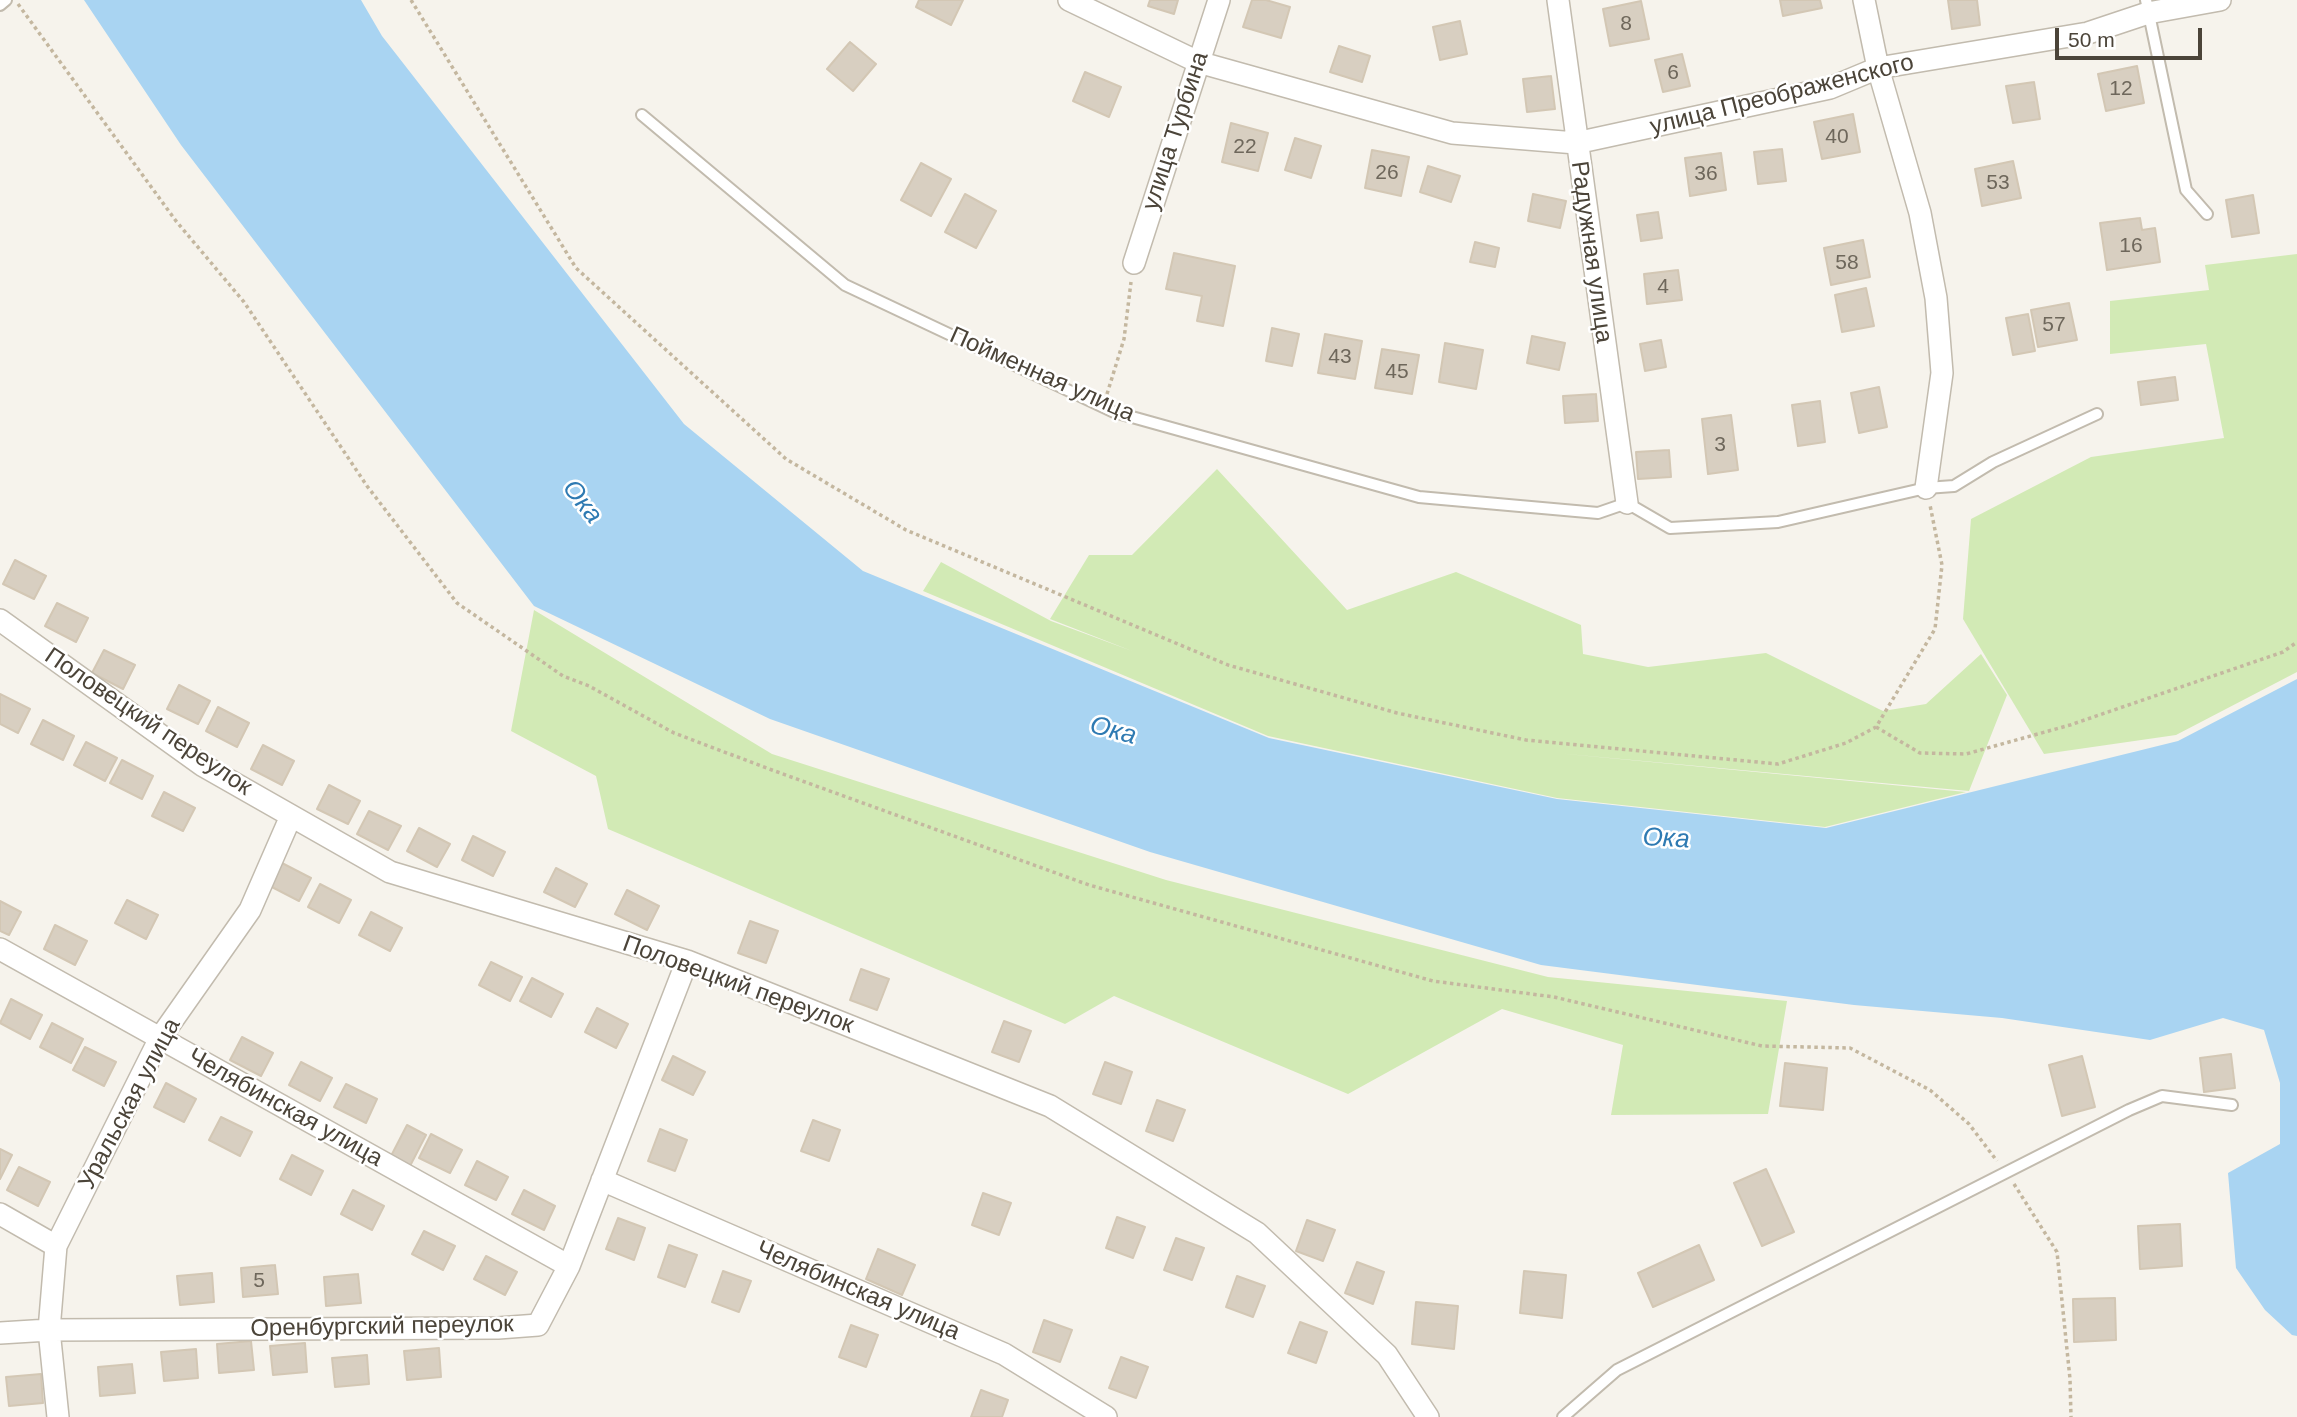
<!DOCTYPE html>
<meta charset="utf-8">
<style>
body{margin:0}
#map{position:relative;width:2297px;height:1417px;overflow:hidden;background:#f6f3ec;font-family:Helvetica,sans-serif}
canvas{display:block}
.scale{position:absolute;left:2055px;top:28px;width:147px;height:32px;box-sizing:border-box;border:4px solid #4b4439;border-top:0;padding-left:9px;font-size:21px;line-height:24px;white-space:nowrap;color:#4b4439;-webkit-text-stroke:5px #fff;paint-order:stroke}
</style>
<div id="map">
<canvas width="2297" height="1417"></canvas>
<div class="scale">50 m</div>
</div>
<script>
const c = document.querySelector('canvas').getContext('2d');
c.lineJoin = 'round';
function fill(path, color) {
  c.fillStyle = color;
  c.fill(path, 'evenodd');
}
function shape(rows) {
  const path = new Path2D();
  for (const r of rows) {
    path.moveTo(r[0], r[1]);
    for (let i = 2; i < r.length; i += 2) path.lineTo(r[i], r[i + 1]);
  }
  return path;
}
function strokePath(path, color, width, dash) {
  c.strokeStyle = color;
  c.lineWidth = width;
  c.lineCap = dash ? 'butt' : 'round';
  c.setLineDash(dash || []);
  c.stroke(path);
}
function label(font, color, halo, rows, align = 'center') {
  c.font = font + ' Helvetica,sans-serif';
  c.lineWidth = 5;
  c.setLineDash([]);
  c.textBaseline = 'middle';
  c.strokeStyle = halo;
  c.fillStyle = color;
  for (const [text, x, y, turn = 0] of rows) {
    c.save();
    c.translate(x, y);
    c.rotate((+turn || 0) * Math.PI / 180);
    c.textAlign = isNaN(turn) ? turn : align;
    if (halo) c.strokeText(text, 0, 0);
    c.fillText(text, 0, 0);
    c.restore();
  }
}
fill(shape([
 [2297,254,2297,672,2176,735,2044,754,1963,619,1971,519,2091,457,2224,438,2206,344,2110,354,2110,301,2209,290,2205,265],
 [1217,469,1347,610,1456,572,1581,625,1583,654,1648,667,1766,653,1883,711,1926,704,1981,654,2007,695,1969,791,1556,753,1966,792,1825,827,1557,798,1268,736,923,591,941,562,1051,621,1132,651,1050,619,1089,555,1132,555],
 [534,610,772,754,1166,880,1548,977,1787,1001,1768,1114,1611,1115,1623,1045,1502,1009,1348,1094,1114,996,1065,1024,608,829,596,776,511,731]
]), '#d2eab5');
fill(shape([
 [84,0,361,0,382,36,684,424,863,571,1269,738,1557,799,1826,828,2178,741,2297,679,2297,1336,2292,1335,2265,1310,2236,1268,2228,1173,2280,1144,2280,1083,2264,1030,2223,1018,2150,1040,2002,1018,1854,1005,1541,965,1150,852,770,719,534,606,181,145]
]), '#a9d4f2');
const building = shape([
 [919,0,963,0,951,25,916,7,919,0],
 [1150,0,1178,0,1174,14,1148,6,1150,0],
 [1252,0,1266,0,1290,7,1281,38,1243,27,1252,0],
 [1780,0,1820,0,1822,8,1783,16,1780,0],
 [1948,0,1977,0,1980,25,1952,29,1948,0],
 [1641,1,1649,39,1610,46,1603,9,1641,1],
 [1460,21,1467,54,1440,60,1433,27,1460,21],
 [850,42,876,64,853,91,827,69,850,42],
 [1339,46,1370,56,1362,82,1330,72,1339,46],
 [1682,54,1690,86,1663,92,1655,60,1682,54],
 [2137,66,2144,103,2106,111,2098,74,2137,66],
 [1085,72,1121,87,1109,117,1073,101,1085,72],
 [1551,76,1555,109,1527,112,1523,79,1551,76],
 [2034,82,2040,119,2013,123,2006,86,2034,82],
 [1853,114,1860,152,1822,159,1814,122,1853,114],
 [1231,123,1268,133,1258,171,1222,162,1231,123],
 [1295,138,1321,146,1311,178,1285,170,1295,138],
 [1782,149,1786,181,1758,184,1754,152,1782,149],
 [1372,150,1409,157,1401,196,1365,188,1372,150],
 [1721,153,1726,190,1690,196,1685,158,1721,153],
 [2013,161,2021,198,1982,206,1975,169,2013,161],
 [921,163,951,179,931,216,901,200,921,163],
 [1428,166,1460,176,1451,202,1420,192,1428,166],
 [965,194,996,211,976,248,945,232,965,194],
 [1533,194,1566,201,1560,228,1528,221,1533,194],
 [2253,195,2259,233,2232,237,2226,200,2253,195],
 [1658,212,1662,238,1641,241,1637,215,1658,212],
 [2140,218,2142,230,2155,228,2160,262,2107,270,2100,223,2140,218],
 [1863,240,1870,277,1831,285,1824,248,1863,240],
 [1475,242,1499,248,1495,267,1470,262,1475,242],
 [1174,253,1235,266,1223,326,1197,321,1202,296,1166,289,1174,253],
 [1678,270,1682,300,1647,304,1644,274,1678,270],
 [1866,288,1874,326,1842,332,1835,295,1866,288],
 [2069,303,2077,340,2038,347,2031,310,2069,303],
 [2028,314,2035,351,2013,355,2006,318,2028,314],
 [1272,328,1299,334,1292,366,1266,361,1272,328],
 [1325,334,1362,341,1355,379,1318,373,1325,334],
 [1532,336,1565,343,1559,370,1527,363,1532,336],
 [1661,340,1666,367,1645,371,1640,344,1661,340],
 [1445,343,1483,350,1476,389,1439,382,1445,343],
 [1382,349,1419,355,1412,394,1375,388,1382,349],
 [2175,377,2178,400,2141,405,2138,382,2175,377],
 [1879,387,1887,427,1859,433,1851,393,1879,387],
 [1596,394,1598,421,1565,423,1563,396,1596,394],
 [1820,401,1825,442,1798,446,1792,405,1820,401],
 [1731,415,1738,470,1708,474,1702,419,1731,415],
 [1669,450,1671,477,1638,479,1636,452,1669,450],
 [15,560,46,576,34,599,3,584,15,560],
 [57,603,88,618,76,642,45,626,57,603],
 [104,650,135,665,123,689,92,673,104,650],
 [179,685,210,701,198,724,167,709,179,685],
 [0,694,30,709,18,733,0,724,0,694],
 [218,707,249,723,237,747,206,731,218,707],
 [43,720,74,736,63,760,31,744,43,720],
 [86,742,117,758,105,781,74,765,86,742],
 [263,745,294,761,282,785,251,769,263,745],
 [122,760,153,776,142,799,110,783,122,760],
 [329,785,360,801,348,824,317,809,329,785],
 [164,792,195,808,183,831,152,816,164,792],
 [369,811,401,826,388,850,357,834,369,811],
 [419,828,450,844,437,867,407,851,419,828],
 [473,836,505,852,493,876,462,860,473,836],
 [280,862,311,878,299,901,268,885,280,862],
 [556,868,587,884,575,907,544,892,556,868],
 [320,884,351,900,339,923,308,907,320,884],
 [627,890,659,906,647,930,615,914,627,890],
 [127,900,158,915,146,939,115,923,127,900],
 [0,901,21,912,9,935,0,931,0,901],
 [371,912,402,928,390,951,359,935,371,912],
 [750,921,778,931,766,963,738,953,750,921],
 [55,925,87,941,75,965,44,949,55,925],
 [491,962,522,977,510,1001,479,985,491,962],
 [861,969,889,979,877,1010,850,1000,861,969],
 [532,978,563,994,551,1017,520,1001,532,978],
 [11,999,42,1015,30,1039,0,1023,11,999],
 [597,1008,628,1024,616,1048,585,1032,597,1008],
 [1004,1021,1031,1031,1019,1062,992,1052,1004,1021],
 [52,1023,83,1039,71,1063,40,1047,52,1023],
 [242,1037,273,1053,261,1076,230,1060,242,1037],
 [85,1047,116,1062,104,1086,73,1070,85,1047],
 [2231,1054,2235,1088,2204,1092,2200,1058,2231,1054],
 [673,1056,705,1072,693,1095,662,1080,673,1056],
 [2082,1056,2095,1107,2062,1116,2049,1065,2082,1056],
 [301,1062,332,1078,320,1101,289,1085,301,1062],
 [1105,1062,1132,1072,1121,1104,1093,1094,1105,1062],
 [1785,1063,1827,1068,1823,1110,1780,1106,1785,1063],
 [166,1083,196,1099,184,1122,154,1107,166,1083],
 [346,1084,377,1099,366,1123,334,1107,346,1084],
 [1157,1100,1185,1110,1173,1141,1146,1131,1157,1100],
 [221,1117,252,1132,240,1156,209,1140,221,1117],
 [813,1120,840,1130,829,1161,801,1151,813,1120],
 [407,1125,426,1135,410,1166,391,1156,407,1125],
 [660,1129,687,1140,675,1171,648,1161,660,1129],
 [431,1134,462,1150,450,1173,419,1158,431,1134],
 [0,1149,12,1155,0,1179,0,1149],
 [292,1155,323,1171,311,1195,280,1179,292,1155],
 [477,1161,508,1177,496,1200,465,1185,477,1161],
 [19,1167,50,1182,38,1206,7,1190,19,1167],
 [1766,1169,1794,1232,1762,1246,1734,1183,1766,1169],
 [353,1190,384,1206,372,1230,341,1214,353,1190],
 [524,1190,555,1206,544,1230,512,1214,524,1190],
 [983,1193,1011,1203,999,1235,972,1225,983,1193],
 [1117,1217,1145,1227,1133,1258,1106,1248,1117,1217],
 [618,1218,645,1228,634,1260,606,1249,618,1218],
 [1307,1220,1335,1230,1323,1261,1296,1251,1307,1220],
 [2180,1224,2182,1266,2140,1269,2138,1226,2180,1224],
 [424,1231,455,1246,443,1270,412,1254,424,1231],
 [1176,1238,1204,1248,1192,1280,1164,1270,1176,1238],
 [669,1245,697,1255,685,1287,658,1277,669,1245],
 [1699,1245,1714,1280,1653,1307,1638,1273,1699,1245],
 [878,1249,915,1265,902,1295,866,1279,878,1249],
 [486,1256,517,1272,505,1295,474,1279,486,1256],
 [1357,1262,1384,1272,1373,1304,1345,1293,1357,1262],
 [275,1265,278,1294,243,1297,241,1268,275,1265],
 [723,1271,751,1281,739,1312,712,1302,723,1271],
 [1524,1271,1566,1275,1562,1318,1520,1313,1524,1271],
 [212,1273,214,1302,180,1305,177,1276,212,1273],
 [358,1274,361,1303,326,1306,324,1277,358,1274],
 [1237,1276,1265,1286,1253,1317,1226,1307,1237,1276],
 [2115,1298,2116,1340,2074,1342,2073,1299,2115,1298],
 [1416,1302,1458,1306,1454,1349,1412,1344,1416,1302],
 [1044,1320,1072,1330,1060,1362,1033,1352,1044,1320],
 [1300,1322,1327,1332,1316,1363,1288,1353,1300,1322],
 [851,1325,878,1335,866,1367,839,1357,851,1325],
 [251,1341,254,1370,219,1373,217,1344,251,1341],
 [305,1343,307,1372,273,1375,270,1346,305,1343],
 [439,1348,441,1377,407,1380,404,1351,439,1348],
 [196,1349,198,1378,164,1381,161,1352,196,1349],
 [367,1355,369,1384,335,1387,332,1358,367,1355],
 [1121,1357,1148,1367,1136,1398,1109,1388,1121,1357],
 [132,1364,135,1393,100,1396,98,1367,132,1364],
 [41,1374,43,1403,9,1406,6,1377,41,1374],
 [981,1390,1008,1400,1002,1417,971,1417,981,1390]
]);
fill(building, '#d8cfc1');
strokePath(building, '#d3c7b4', 2);
const service = shape([
 [2146,0,2186,190,2207,214],
 [0,5,6,0],
 [642,115,845,285,1114,412,1419,497,1598,513,1627,503,1670,528,1778,522,1926,488,1954,486,1993,462,2097,414],
 [1563,1417,1617,1370,2129,1110,2162,1096,2232,1105]
]);
const minor = shape([
 [1069,0,1198,62,1452,133,1576,143,1830,88,1878,68,2088,33,2148,13,2220,0],
 [1558,0,1627,503],
 [1864,0,1878,68,1920,213,1936,298,1942,373,1926,488],
 [1134,263,1219,0],
 [0,620,202,765,390,872,687,961,1050,1106,1257,1233,1387,1355,1428,1417],
 [0,949,569,1266],
 [602,1180,1004,1354,1106,1417],
 [0,1214,56,1246],
 [0,1333,49,1330,498,1328,538,1325,569,1266,687,961],
 [58,1417,49,1330,56,1246,160,1038,250,910,291,816]
]);
strokePath(service, '#c2bbae', 14);
strokePath(minor, '#c2bbae', 24);
strokePath(shape([
 [411,0,576,268,786,459,906,530,1228,665,1397,713,1526,740,1778,764,1846,743,1876,727,1935,629,1942,565,1930,505],
 [18,4,176,221,244,302,367,486,457,603,563,676,589,686,674,733,772,770,1089,885,1433,981,1554,997,1762,1046,1850,1048,1930,1090,1969,1124,1997,1161],
 [1107,394,1124,339,1131,282],
 [1876,727,1920,753,1966,754,2070,725,2283,652,2297,642],
 [2014,1184,2057,1252,2070,1379,2071,1417]
]), '#c4b79f', 3.5, [3.5, 3.5]);
strokePath(service, '#fff', 10);
strokePath(minor, '#fff', 21);
label('21px', '#6e675b', null, [
 ["8",1626,24],
 ["6",1673,73],
 ["12",2121,89],
 ["40",1837,137],
 ["22",1245,147],
 ["26",1387,173],
 ["36",1706,174],
 ["53",1998,183],
 ["16",2131,246],
 ["58",1847,263],
 ["4",1663,287],
 ["57",2054,325],
 ["43",1340,357],
 ["45",1397,372],
 ["3",1720,445],
 ["5",259,1281]
]);
label('24px', '#4b4439', '#fff', [
 ["улица Преображенского",1782,95,-14],
 ["улица Турбина",1176,131,-72],
 ["Радужная улица",1591,252,82],
 ["Пойменная улица",1042,375,24],
 ["Половецкий переулок",148,722,34],
 ["Половецкий переулок",738,985,20],
 ["Уральская улица",130,1104,-62],
 ["Челябинская улица",285,1108,29],
 ["Челябинская улица",858,1291,23],
 ["Оренбургский переулок",382,1327,-1]
]);
label('italic 26px', '#2e7ab2', '#fff', [
 ["Ока",582,502,52],
 ["Ока",1113,731,15],
 ["Ока",1666,839,3]
]);
</script>
